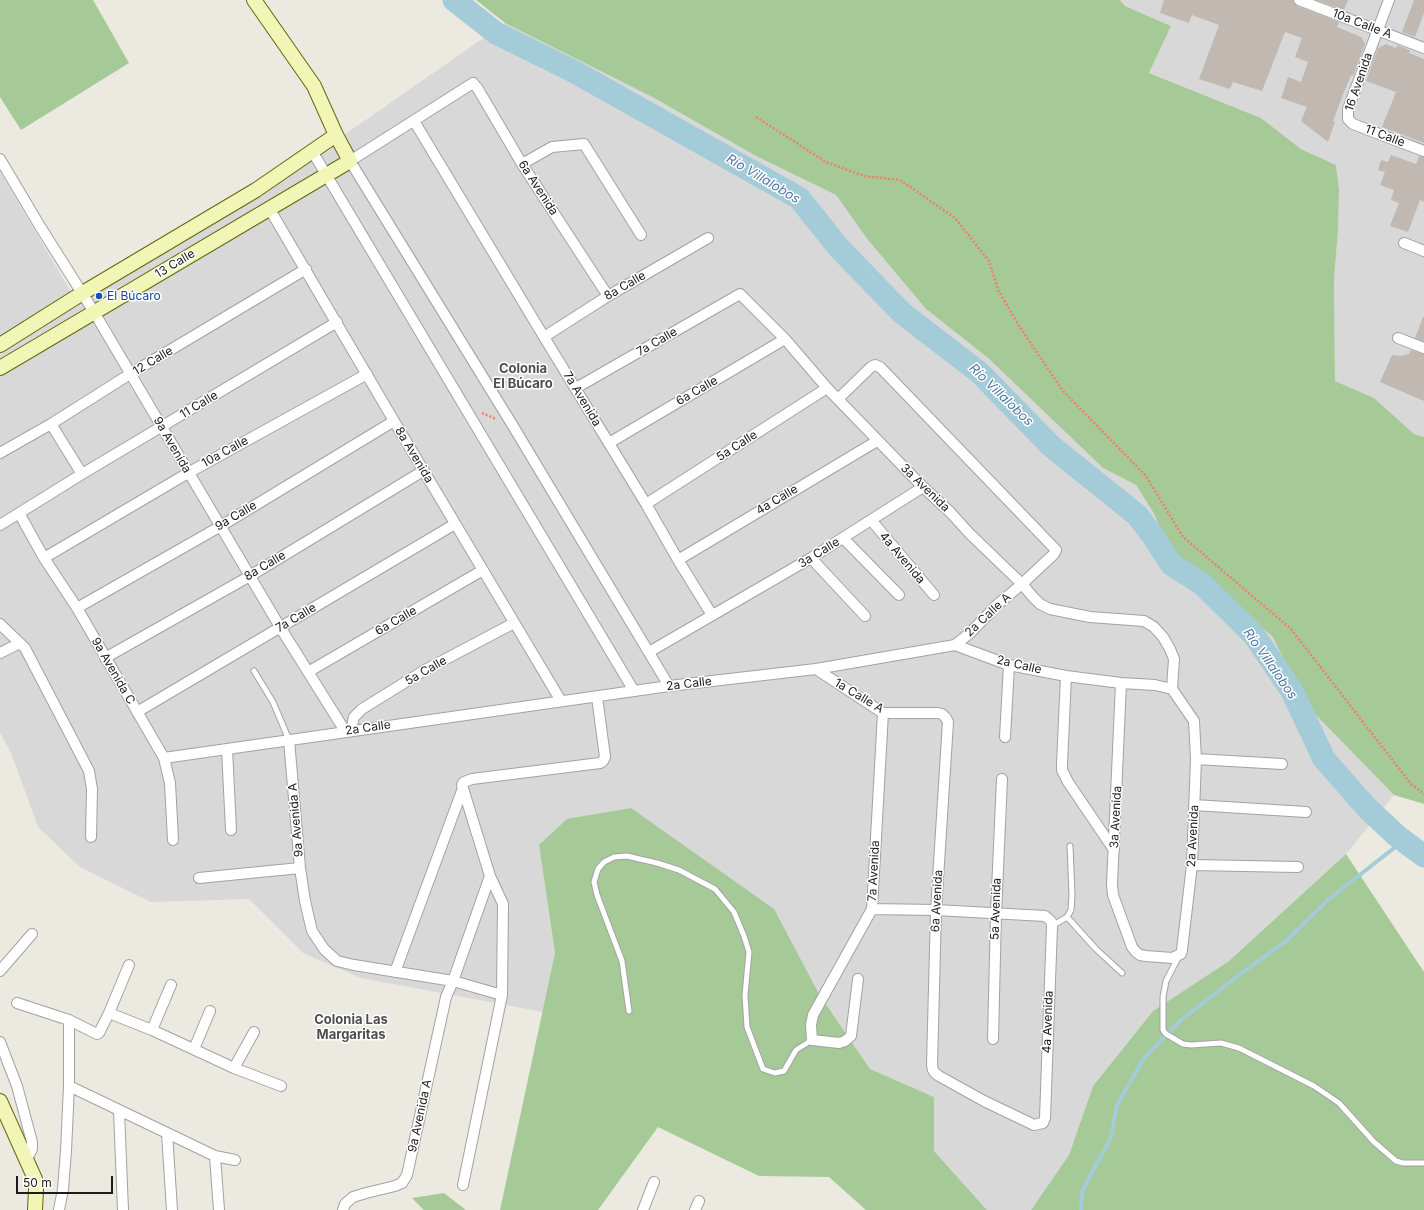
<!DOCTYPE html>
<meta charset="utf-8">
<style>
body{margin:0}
#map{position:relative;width:1424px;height:1210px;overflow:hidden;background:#ece9e1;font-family:Inter,sans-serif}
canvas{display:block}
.scale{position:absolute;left:16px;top:1176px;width:97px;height:18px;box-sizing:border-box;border:2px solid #1b1b1b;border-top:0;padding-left:5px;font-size:12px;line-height:14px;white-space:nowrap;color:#1b1b1b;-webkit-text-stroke:3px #fff;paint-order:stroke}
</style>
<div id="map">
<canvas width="1424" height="1210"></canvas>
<div class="scale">50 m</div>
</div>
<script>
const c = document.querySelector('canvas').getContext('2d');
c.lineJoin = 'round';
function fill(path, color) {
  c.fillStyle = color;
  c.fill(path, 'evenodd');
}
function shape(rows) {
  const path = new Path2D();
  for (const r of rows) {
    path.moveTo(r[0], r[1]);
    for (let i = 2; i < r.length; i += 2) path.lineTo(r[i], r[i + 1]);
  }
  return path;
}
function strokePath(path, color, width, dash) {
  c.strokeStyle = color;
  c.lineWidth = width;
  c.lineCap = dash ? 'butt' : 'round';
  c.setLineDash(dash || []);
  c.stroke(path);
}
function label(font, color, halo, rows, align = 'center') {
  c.font = font + ' Inter,sans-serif';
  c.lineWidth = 3;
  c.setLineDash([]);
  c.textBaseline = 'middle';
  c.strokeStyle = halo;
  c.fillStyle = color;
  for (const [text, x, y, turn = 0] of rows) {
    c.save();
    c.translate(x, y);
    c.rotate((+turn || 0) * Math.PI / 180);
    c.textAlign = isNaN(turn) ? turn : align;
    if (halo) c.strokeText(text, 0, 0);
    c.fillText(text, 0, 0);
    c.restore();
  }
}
fill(shape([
 [1120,0,1424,0,1424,437,1414,434,1373,398,1335,381,1334,280,1338,230,1339,190,1336,165,1301,149,1261,118,1149,73,1171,26,1125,6],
 [505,23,656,99,756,156,836,195,868,240,926,309,988,358,1103,468,1136,485,1153,512,1170,550,1272,636,1309,708,1394,795,1346,854,1229,961,1153,1011,1093,1086,1069,1155,1031,1210,987,1210,934,1151,934,1097,870,1069,819,994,539,845,555,953,543,1012,361,978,303,953,249,899,151,902,80,867,38,827,11,753,0,732,0,172,71,292,334,142]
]), '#d9d8d8');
fill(shape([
 [0,0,93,0,129,63,21,130,0,97],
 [476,0,1120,0,1125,6,1171,26,1149,73,1261,118,1301,149,1336,165,1339,190,1338,230,1334,280,1335,381,1374,398,1414,434,1424,437,1424,804,1394,795,1309,708,1272,636,1170,550,1153,512,1136,485,1103,468,988,358,926,309,868,240,836,195,756,156,656,99,505,23],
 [631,808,774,909,819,994,870,1069,934,1097,934,1151,987,1210,1006,1210,866,1210,829,1177,759,1176,658,1127,598,1210,500,1210,555,953,539,845,567,819],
 [1346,854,1424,972,1424,1210,1031,1210,1069,1155,1093,1086,1153,1011,1229,961],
 [444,1193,466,1210,424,1210,412,1198]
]), '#a5ca98');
strokePath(shape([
 [1081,1210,1082,1191,1111,1138,1117,1105,1144,1058,1182,1019,1247,969,1285,942,1329,899,1403,841]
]), '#a3cbd8', 4);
strokePath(shape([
 [454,0,496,33,573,71,799,198,839,248,902,313,980,373,1051,446,1137,515,1153,536,1171,564,1202,584,1254,635,1292,691,1324,759,1367,808,1397,836,1424,856]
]), '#a3cbd8', 23);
fill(shape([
 [1164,0,1293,0,1294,4,1297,6,1339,22,1337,27,1361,37,1365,44,1353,76,1351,75,1344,92,1333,121,1335,122,1328,142,1301,121,1307,107,1281,98,1288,77,1301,82,1308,62,1295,57,1302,38,1285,32,1262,91,1233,82,1230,89,1199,79,1219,25,1192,15,1189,23,1160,13],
 [1317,0,1348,0,1344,10],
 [1414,0,1424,0,1424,13,1415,37,1402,32],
 [1386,44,1396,48,1397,45,1410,50,1409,53,1424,59,1424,143,1382,127,1396,92,1366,81,1378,48],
 [1391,155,1416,164,1419,156,1424,157,1424,202,1420,200,1408,232,1390,226,1399,203,1391,200,1394,190,1380,185,1385,172,1378,170,1381,160,1388,162],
 [1423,317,1424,317,1424,341,1415,338],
 [1411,350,1424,354,1424,401,1380,382,1392,355,1400,356,1409,354]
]), '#c0b8b1');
const service = shape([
 [254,671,273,702,289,740],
 [1067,917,1096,949,1122,973],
 [1052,926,1067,917,1071,910,1072,895,1070,846],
 [1179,956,1166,981,1163,997,1163,1030,1166,1034,1183,1044,1191,1045,1221,1043,1239,1048,1314,1086,1339,1103,1374,1142,1396,1161,1403,1163,1424,1163],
 [629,1011,622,961,597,895,594,882,598,869,604,862,614,857,627,856,657,863,679,870,715,889,734,912,744,936,749,952,745,995,747,1027,763,1069,775,1073,784,1071,796,1050,812,1040]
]);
const minor = shape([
 [1299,0,1424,48],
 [1389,0,1348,109,1348,119,1353,124,1424,151],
 [414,121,544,337,646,504,678,560,712,615],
 [312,151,634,691],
 [0,159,41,228,94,312,280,627,345,731],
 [522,164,552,147,584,144,641,235],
 [269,208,394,421,561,701],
 [1404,243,1424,251],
 [608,296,522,164,478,89,473,83,350,161,513,426,669,686],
 [544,337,608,296,708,238],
 [1398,338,1424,348],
 [576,388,740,294,785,339,827,388,923,487,950,512,970,534,1022,584,1033,597,1040,604,1050,609,1090,617,1144,621,1154,627,1163,637,1170,649,1174,659,1172,689],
 [838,399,871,367,875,365,880,367,1056,550,1054,554,1022,584,998,604,970,633,955,645],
 [51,424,82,474],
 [609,443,785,339],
 [0,453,51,424,130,374,306,269],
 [646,504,827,388],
 [19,513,44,558,77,608,164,758,170,783,173,840],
 [871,520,934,595],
 [0,525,82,474,337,322],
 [843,538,899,595],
 [44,558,188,473,367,374],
 [811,558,865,616],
 [678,560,877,441],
 [77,608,221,526,394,421],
 [0,624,25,648,89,771,92,789,91,837],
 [649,652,811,558,923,487],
 [0,653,20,643],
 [105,658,250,576,423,471],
 [816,669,883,713,938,713,942,714,946,718,948,722,936,910,932,1065,933,1070,935,1073,939,1076,984,1101,1034,1125,1043,1123,1045,1118,1052,926,1051,921,1045,916,936,910,872,909],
 [308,672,483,570],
 [1066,676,1062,764,1062,770,1068,782,1114,850],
 [137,712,455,524],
 [351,730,354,717,362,709,425,670,514,623],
 [1005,737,1009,665],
 [289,740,300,868,305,901,312,931,324,949,337,961,354,965,453,981,502,995],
 [227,749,231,830],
 [164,758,669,686,816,669,955,645,1009,665,1066,676,1121,683,1155,685,1172,689,1194,721,1196,759,1192,865,1182,950,1181,954,1172,958,1146,956,1140,955,1136,952,1132,947,1113,895,1112,884,1121,683],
 [1196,759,1282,764],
 [1194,805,1306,812],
 [1192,865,1298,867],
 [199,878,300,868],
 [0,971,32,934],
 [395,972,463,788],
 [858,979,851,1036,845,1041,839,1043,812,1040,811,1025,813,1015,872,909,883,713],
 [17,1003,69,1020,97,1034,99,1033,109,1013,129,965],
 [109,1013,152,1030,234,1068,281,1086],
 [152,1030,171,985],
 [993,1039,996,913,1002,779],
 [0,1042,17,1086,32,1142,32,1149,29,1155,25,1157],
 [194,1049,210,1011],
 [234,1068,254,1032],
 [69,1086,215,1156,235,1160],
 [119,1111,123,1210],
 [167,1133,172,1210],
 [215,1156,219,1210],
 [463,1185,502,995,503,904,490,876,462,785,464,782,472,779,600,763,603,761,605,757,597,697],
 [59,1210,63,1189,66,1151,69,1086,69,1020],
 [343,1210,345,1204,353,1197,366,1193,395,1186,402,1183,407,1175,446,997,453,981,490,876],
 [643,1210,654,1182],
 [695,1210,699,1201]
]);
const secondary = shape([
 [0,345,81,294,256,190,336,135],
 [0,368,350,161,336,135,314,86,254,0],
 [0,1101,35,1179,36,1189,35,1210]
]);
strokePath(service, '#a2a2a2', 7);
strokePath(minor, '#a2a2a2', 12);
strokePath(secondary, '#5e6a0a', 16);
strokePath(shape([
 [756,117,826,162,864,176,900,180,955,218,989,261,998,290,1019,326,1063,391,1146,476,1183,537,1291,629,1411,784,1424,794],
 [482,413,496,419]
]), '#f27d6c', 2.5, [2, 2]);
strokePath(service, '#fff', 5);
strokePath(minor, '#fff', 10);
strokePath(secondary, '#f1f5b6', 14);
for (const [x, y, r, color] of [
 [99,296,4,"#1a4fb4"]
]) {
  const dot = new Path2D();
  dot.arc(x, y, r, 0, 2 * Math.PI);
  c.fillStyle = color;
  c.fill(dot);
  strokePath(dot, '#fff', 1.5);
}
label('12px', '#1b1b1b', '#fff', [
 ["10a Calle A",1362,24,21],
 ["16 Avenida",1359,82,-71],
 ["11 Calle",1385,136,21],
 ["6a Avenida",538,188,57],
 ["13 Calle",175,264,-31],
 ["8a Calle",625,286,-30],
 ["7a Calle",657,342,-30],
 ["12 Calle",153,361,-31],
 ["6a Calle",697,391,-30],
 ["7a Avenida",582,399,59],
 ["11 Calle",199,405,-31],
 ["9a Avenida",172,445,60],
 ["5a Calle",737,446,-33],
 ["10a Calle",225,452,-29],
 ["8a Avenida",414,455,59],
 ["3a Avenida",925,488,44],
 ["4a Calle",777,500,-31],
 ["9a Calle",236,516,-31],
 ["3a Calle",819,553,-32],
 ["4a Avenida",902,558,50],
 ["8a Calle",265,566,-31],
 ["2a Calle A",988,615,-43],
 ["7a Calle",296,618,-31],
 ["6a Calle",396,621,-30],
 ["2a Calle",1019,665,13],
 ["9a Avenida C",113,671,60],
 ["5a Calle",426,671,-30],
 ["2a Calle",689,684,-7],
 ["1a Calle A",859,696,31],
 ["2a Calle",368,728,-8],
 ["3a Avenida",1116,817,-87],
 ["9a Avenida A",296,820,-95],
 ["2a Avenida",1193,836,-87],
 ["7a Avenida",874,871,-87],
 ["6a Avenida",937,901,-87],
 ["5a Avenida",996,909,-88],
 ["4a Avenida",1048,1022,-88],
 ["9a Avenida A",420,1116,-78]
]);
label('12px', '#164399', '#fff', [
 ["El Búcaro",107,296]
], 'left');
label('italic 13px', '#4e77a5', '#fff', [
 ["Río Villalobos",763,179,31],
 ["Río Villalobos",1001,395,44],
 ["Río Villalobos",1270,664,55]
]);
label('bold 13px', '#4e4e4e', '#fff', [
 ["Colonia",523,369],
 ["El Búcaro",523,384],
 ["Colonia Las",351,1020],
 ["Margaritas",351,1035]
]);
</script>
